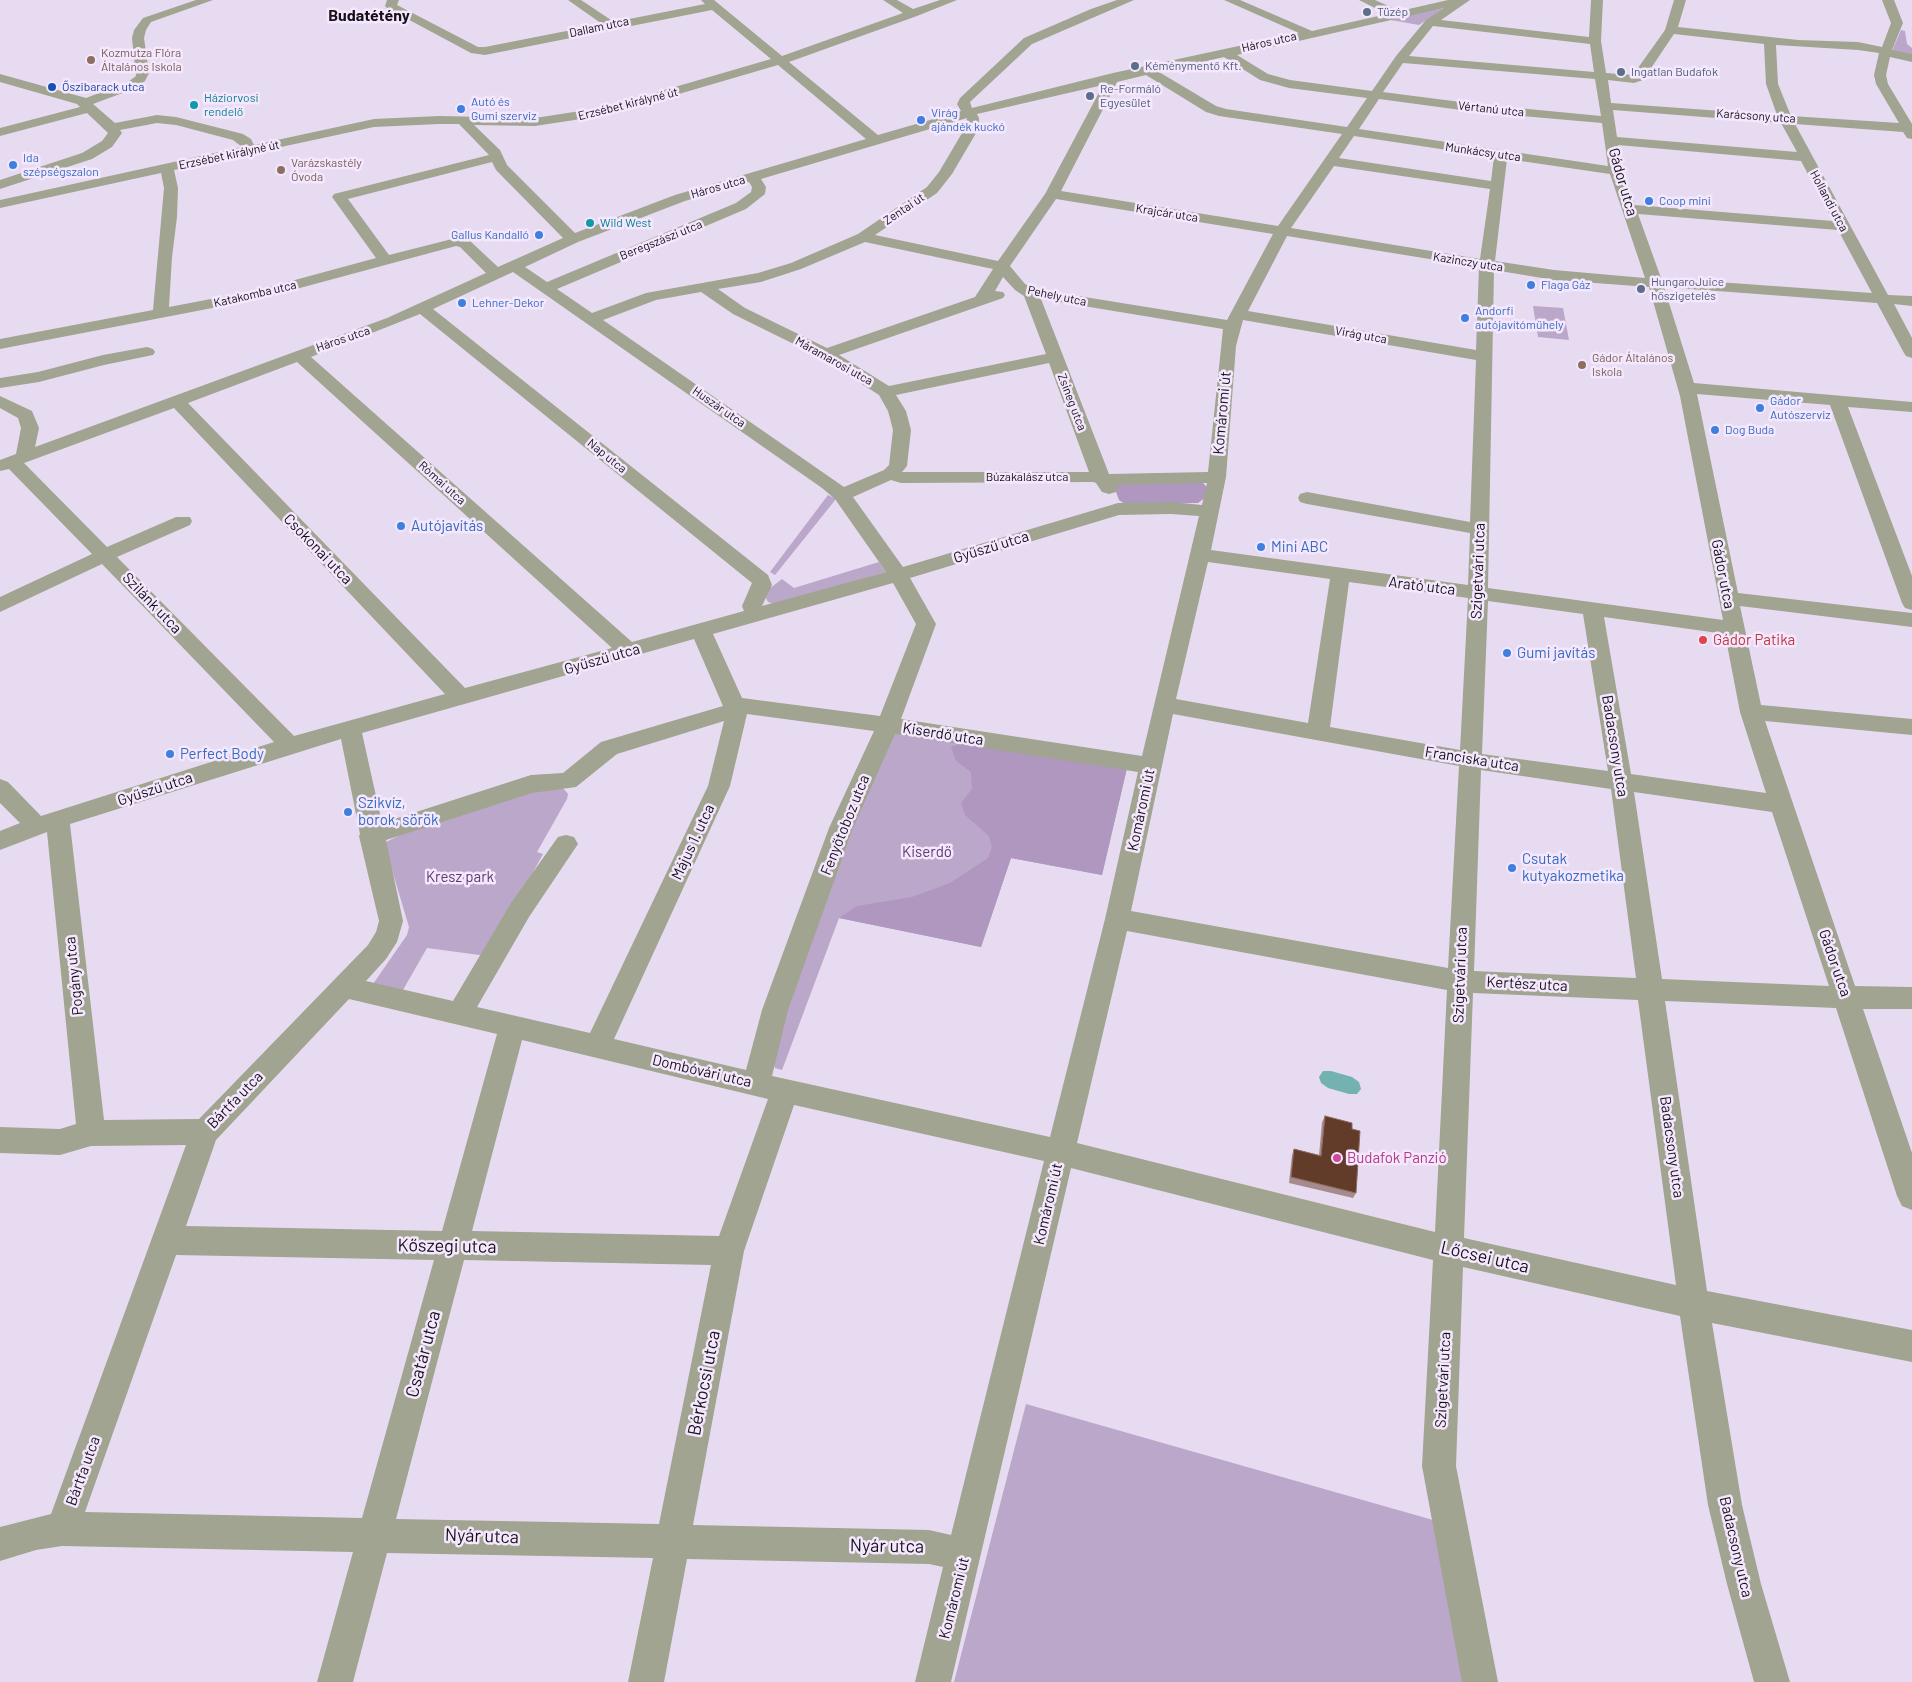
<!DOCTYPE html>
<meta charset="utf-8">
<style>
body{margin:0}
canvas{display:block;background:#e7dbf1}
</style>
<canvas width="1912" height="1682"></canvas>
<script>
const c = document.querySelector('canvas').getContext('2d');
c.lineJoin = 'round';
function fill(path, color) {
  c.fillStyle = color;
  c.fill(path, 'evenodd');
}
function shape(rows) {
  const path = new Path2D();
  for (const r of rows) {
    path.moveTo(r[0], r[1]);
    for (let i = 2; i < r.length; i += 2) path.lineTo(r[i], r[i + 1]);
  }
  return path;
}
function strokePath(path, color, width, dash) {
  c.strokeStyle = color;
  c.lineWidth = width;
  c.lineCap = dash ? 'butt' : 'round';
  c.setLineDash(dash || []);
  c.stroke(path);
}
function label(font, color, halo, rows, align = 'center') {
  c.font = font + ' Barlow,sans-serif';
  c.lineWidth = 5;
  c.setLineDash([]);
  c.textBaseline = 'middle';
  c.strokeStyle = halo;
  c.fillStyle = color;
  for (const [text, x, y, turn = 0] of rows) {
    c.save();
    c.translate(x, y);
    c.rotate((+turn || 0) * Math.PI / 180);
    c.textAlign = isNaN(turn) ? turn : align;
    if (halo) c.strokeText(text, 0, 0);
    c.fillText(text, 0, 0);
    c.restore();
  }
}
fill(shape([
 [1445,8,1419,25,1385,19],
 [1901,30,1905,31,1907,44,1912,48,1912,55,1892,51],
 [1533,306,1563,308,1569,340,1538,337],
 [828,495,836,499,775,575,770,572],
 [879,562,886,572,774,604,768,602,766,598,769,589,782,579,794,588],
 [894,732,1127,768,1102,875,1011,858,981,947,839,918,782,1070,775,1068,772,1054,847,830],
 [562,787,568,794,567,799,537,852,543,854,487,956,427,948,403,990,373,984,407,935,409,927,384,843,428,821,535,788],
 [1026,1404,1433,1520,1464,1682,954,1682]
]), '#bba7c9');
fill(shape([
 [1201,481,1208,488,1206,497,1198,503,1125,504,1119,500,1115,489,1116,485,1121,482],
 [964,742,1127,768,1102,875,1011,858,981,947,839,918,857,906,912,897,950,883,988,858,992,847,989,836,965,815,961,803,972,789,971,772,956,761,951,747]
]), '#af97bf');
fill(shape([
 [1323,1071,1331,1071,1352,1077,1359,1082,1361,1089,1357,1094,1349,1094,1328,1088,1321,1083,1319,1077]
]), '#74b2b2');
fill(shape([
 [196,0,213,0,151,22,146,30,144,38,149,73,145,81,136,88,93,104,115,123,157,115,176,117,243,134,251,139,254,145,374,119,439,116,535,118,606,107,771,59,712,10,485,55,471,53,387,8,385,6,387,0,399,0,397,5,478,47,485,47,602,24,568,0,581,0,614,22,705,4,701,0,714,0,782,56,903,13,883,0,897,0,913,9,940,0,957,0,917,16,789,62,878,135,961,111,957,104,960,98,1024,38,1091,9,1117,0,1134,0,1032,44,970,102,972,108,1113,73,1299,33,1224,0,1240,0,1312,31,1387,14,1359,0,1375,0,1400,11,1448,0,1470,0,1441,20,1589,37,1591,0,1603,0,1601,41,1606,73,1633,75,1665,30,1674,0,1686,0,1678,27,1798,40,1858,42,1882,47,1891,23,1882,0,1894,0,1903,23,1892,50,1912,54,1912,62,1890,57,1886,75,1888,84,1912,124,1912,139,1907,138,1903,132,1795,124,1888,295,1912,296,1912,306,1894,304,1912,338,1912,358,1906,356,1904,353,1877,303,1664,287,1694,383,1912,402,1912,412,1848,407,1912,576,1912,610,1905,608,1902,603,1830,405,1697,394,1738,593,1912,613,1912,627,1740,606,1761,705,1912,719,1912,735,1765,721,1855,986,1912,987,1912,1009,1863,1009,1912,1153,1912,1210,1902,1206,1897,1196,1836,1008,1665,1001,1707,1291,1912,1330,1912,1362,1712,1323,1742,1505,1761,1584,1790,1682,1754,1682,1727,1584,1708,1505,1680,1316,1463,1267,1456,1466,1498,1682,1462,1682,1422,1466,1433,1260,1071,1168,951,1682,915,1682,943,1567,929,1564,687,1559,664,1682,628,1682,653,1558,387,1553,353,1682,317,1682,353,1552,62,1546,36,1550,0,1561,0,1527,51,1514,186,1145,91,1146,60,1155,0,1153,0,1127,60,1129,76,1124,47,832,0,850,0,831,20,823,0,803,0,779,8,782,41,816,274,742,102,564,0,612,0,597,92,554,9,469,0,471,0,460,16,454,21,428,18,418,0,408,0,396,32,411,39,428,35,447,387,318,486,273,460,247,456,246,259,299,0,349,0,339,153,310,164,188,161,173,0,208,0,200,242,147,233,140,176,125,157,123,120,130,122,133,112,147,92,159,0,189,0,180,82,153,102,141,108,133,87,113,0,136,0,128,80,107,77,104,0,82,0,74,86,98,128,82,136,76,132,38,134,30,143,18,196,0],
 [1444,8,1426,20,1396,56,1372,91,1290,80,1268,74,1237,55,1444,8],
 [1433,26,1590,44,1594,72,1409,56,1433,26],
 [1674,34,1764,44,1766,84,1777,115,1611,103,1608,80,1634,83,1643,80,1674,34],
 [1776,45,1858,50,1879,53,1874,75,1876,84,1899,123,1791,116,1778,84,1776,45],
 [1224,57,1260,80,1289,88,1367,98,1347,127,1226,109,1216,106,1159,72,1224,57],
 [1403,63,1595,79,1601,116,1476,104,1383,92,1403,63],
 [778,65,866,139,675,195,575,233,507,165,500,150,474,125,535,126,607,115,778,65],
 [1146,75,1206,112,1219,116,1342,134,1278,226,1061,191,1117,82,1146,75],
 [1103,85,1045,194,998,261,875,235,937,193,952,174,979,128,979,118,977,114,1103,85],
 [1379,99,1476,112,1602,123,1608,166,1359,129,1379,99],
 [1613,110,1781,123,1797,152,1617,137,1613,110],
 [967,118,965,128,939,172,927,187,858,234,791,263,758,273,646,293,592,313,557,289,746,209,765,194,766,187,761,179,967,118],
 [439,124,459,124,489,155,334,194,332,197,376,258,258,290,169,307,172,257,177,217,178,188,174,170,374,127,439,124],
 [1354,136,1494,157,1491,181,1339,158,1354,136],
 [1618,145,1801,161,1833,221,1635,205,1623,171,1618,145],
 [1507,159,1610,174,1645,278,1554,270,1495,261,1507,159],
 [492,162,496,170,563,238,498,267,469,240,456,238,389,255,348,199,492,162],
 [1334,166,1490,189,1480,259,1291,228,1334,166],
 [749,182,752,187,751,192,736,203,547,282,525,267,578,242,685,201,749,182],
 [1056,199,1273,234,1227,320,1035,289,1025,284,1010,266,1056,199],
 [1638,214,1838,230,1872,293,1661,278,1638,214],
 [1287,236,1479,267,1476,350,1248,311,1287,236],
 [865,242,993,269,975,297,827,348,745,308,718,289,761,282,801,269,865,242],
 [1494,270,1554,280,1649,287,1680,396,1723,620,1488,588,1494,270],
 [513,272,822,488,835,499,886,572,762,606,772,585,768,575,433,309,513,272],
 [1003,277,1015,290,1024,296,1046,354,889,386,839,355,1003,298,1005,295,1003,292,995,291,1003,277],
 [701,292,733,314,820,357,879,395,888,411,893,430,889,465,884,470,844,487,603,320,656,300,701,292],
 [1041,299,1223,329,1208,472,1109,474,1041,299],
 [420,314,752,583,742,606,744,611,632,642,311,357,420,314],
 [1243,320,1476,360,1470,522,1307,492,1300,494,1298,498,1300,502,1307,504,1470,533,1468,585,1211,550,1226,477,1236,346,1243,320],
 [297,362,612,648,465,688,188,403,297,362],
 [1049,363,1089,472,902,472,907,466,911,430,906,411,896,395,1049,363],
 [174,408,445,694,294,736,117,557,190,525,192,521,190,517,176,517,107,547,24,463,174,408],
 [891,480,901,483,1093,482,1096,483,1102,492,1109,494,1116,492,1118,488,1117,485,1207,483,1202,505,1171,502,1118,503,903,567,853,497,891,480],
 [1171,514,1199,516,1142,756,901,719,936,624,910,578,1119,515,1171,514],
 [1208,562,1330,579,1308,723,1176,699,1208,562],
 [1349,582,1468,598,1460,750,1330,727,1349,582],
 [893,583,916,624,880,716,742,698,713,634,893,583],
 [1488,601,1583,614,1608,771,1482,754,1488,601],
 [1604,617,1725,634,1740,712,1766,793,1631,774,1604,617],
 [694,639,723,706,601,742,563,773,531,775,382,823,362,733,694,639],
 [747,714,874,731,829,828,762,1010,746,1070,614,1039,730,786,747,714],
 [1173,714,1459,766,1448,968,1131,911,1173,714],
 [724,721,708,786,590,1033,477,1007,529,917,578,844,574,837,566,835,558,837,511,903,453,1001,366,981,386,959,397,942,403,921,386,840,532,793,576,787,617,754,724,721],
 [895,734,1138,772,1105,919,1050,1137,772,1076,788,1010,853,828,895,734],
 [341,739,360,834,359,836,379,921,376,932,368,945,199,1119,104,1120,70,824,341,739],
 [1481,770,1611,789,1636,978,1474,971,1481,770],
 [1634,792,1772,812,1829,986,1662,979,1634,792],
 [1127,931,1447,990,1435,1232,1077,1143,1127,931],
 [1473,993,1638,1000,1676,1285,1464,1238,1473,993],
 [349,999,497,1034,442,1231,186,1226,216,1140,349,999],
 [522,1040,768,1099,719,1236,472,1231,522,1040],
 [794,1105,1044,1161,951,1535,929,1530,693,1525,744,1251,794,1105],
 [176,1255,434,1260,362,1518,85,1512,176,1255],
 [464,1260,711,1265,659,1524,396,1519,464,1260],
 [147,347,153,349,155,352,153,355,104,365,39,382,0,388,0,378,38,372,103,355,147,347]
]), '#a1a490');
fill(shape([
 [1325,1116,1352,1129,1356,1193,1353,1198,1289,1183,1292,1155,1294,1149,1319,1155,1322,1122]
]), '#a58b8d');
const building = shape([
 [1325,1116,1352,1123,1352,1129,1360,1131,1356,1193,1291,1177,1294,1149,1321,1156,1325,1116]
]);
fill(building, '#633b29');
strokePath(building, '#8b6b65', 1);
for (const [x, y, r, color] of [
 [1367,12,5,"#5c6f8a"],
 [91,60,5,"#8d6e63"],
 [1135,66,5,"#5c6f8a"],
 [1621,72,5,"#5c6f8a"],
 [52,87,5,"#1a4fb4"],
 [1090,96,5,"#5c6f8a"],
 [194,105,5,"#0f9aa8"],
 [461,109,5,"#3f7fe0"],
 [921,120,5,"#3f7fe0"],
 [13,165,5,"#3f7fe0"],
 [281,170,5,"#8d6e63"],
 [1649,201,5,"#3f7fe0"],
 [590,223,5,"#0f9aa8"],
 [539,235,5,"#3f7fe0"],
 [1531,285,5,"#3f7fe0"],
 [1641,289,5,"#5c6f8a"],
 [462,303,5,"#3f7fe0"],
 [1465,318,5,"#3f7fe0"],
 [1582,365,5,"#8d6e63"],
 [1760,408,5,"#3f7fe0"],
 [1715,430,5,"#3f7fe0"],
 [401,526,5,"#3f7fe0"],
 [1261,547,5,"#3f7fe0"],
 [1703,640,5,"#e0444e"],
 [1507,653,5,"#3f7fe0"],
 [170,754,5,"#3f7fe0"],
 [348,812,5,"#3f7fe0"],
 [1512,868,5,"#3f7fe0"],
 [1337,1158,5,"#d1479c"]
]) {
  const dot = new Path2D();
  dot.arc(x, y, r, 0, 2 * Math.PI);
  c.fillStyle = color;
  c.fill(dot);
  strokePath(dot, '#f5e8fe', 2);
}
label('12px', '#4e5e75', '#f5e8fe', [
 ["Tüzép",1377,12],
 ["Kéménymentő Kft.",1145,66],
 ["Ingatlan Budafok",1631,72],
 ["Re-Formáló",1100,89],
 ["Egyesület",1100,103],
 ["HungaroJuice",1651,282],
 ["hőszigetelés",1651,296]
], 'left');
label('12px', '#161119', '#f5e8fe', [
 ["Dallam utca",599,27,-12],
 ["Háros utca",1269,42,-13],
 ["Erzsébet királyné út",628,104,-14],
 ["Vértanú utca",1491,109,6],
 ["Karácsony utca",1756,116,4],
 ["Munkácsy utca",1483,152,8],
 ["Erzsébet királyné út",229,155,-12],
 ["Háros utca",718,187,-16],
 ["Hollandi utca",1829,201,62],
 ["Zentai út",904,209,-34],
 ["Krajcár utca",1167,213,9],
 ["Beregszászi utca",661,240,-22],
 ["Kazinczy utca",1468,262,9],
 ["Katakomba utca",255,294,-13],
 ["Pehely utca",1057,296,12],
 ["Virág utca",1361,335,10],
 ["Háros utca",343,339,-19],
 ["Máramarosi utca",834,361,29],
 ["Zsineg utca",1072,402,69],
 ["Huszár utca",719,407,35],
 ["Nap utca",607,456,39],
 ["Búzakalász utca",1027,477],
 ["Római utca",442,483,42]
]);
label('12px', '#785e54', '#f5e8fe', [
 ["Kozmutza Flóra",101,53],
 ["Általános Iskola",101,67],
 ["Varázskastély",291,163],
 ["Óvoda",291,177],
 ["Gádor Általános",1592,358],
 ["Iskola",1592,372]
], 'left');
label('12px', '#164399', '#f5e8fe', [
 ["Őszibarack utca",62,87]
], 'left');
label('12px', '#0d838f', '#f5e8fe', [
 ["Háziorvosi",204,98],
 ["rendelő",204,112],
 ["Wild West",600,223]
], 'left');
label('12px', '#366cbe', '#f5e8fe', [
 ["Autó és",471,102],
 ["Gumi szerviz",471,116],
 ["Virág",931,113],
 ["ajándék kuckó",931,127],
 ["Ida",23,158],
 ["szépségszalon",23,172],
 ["Coop mini",1659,201],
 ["Gallus Kandalló",529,235,"right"],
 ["Flaga Gáz",1541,285],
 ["Lehner-Dekor",472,303],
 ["Andorfi",1475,311],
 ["autójavítóműhely",1475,325],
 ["Gádor",1770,401],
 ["Autószerviz",1770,415],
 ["Dog Buda",1725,430]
], 'left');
label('15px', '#161119', '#f5e8fe', [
 ["Gádor utca",1623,182,74],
 ["Komáromi út",1222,413,-85],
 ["Gyűszű utca",991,547,-17],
 ["Csokonai utca",318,549,46],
 ["Szigetvári utca",1478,571,-88],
 ["Gádor utca",1723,574,79],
 ["Arató utca",1422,586,7],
 ["Szilánk utca",152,603,46],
 ["Gyűszű utca",602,659,-16],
 ["Kiserdő utca",943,734,9],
 ["Badacsony utca",1615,746,81],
 ["Franciska utca",1472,759,9],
 ["Gyűszű utca",155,789,-18],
 ["Komáromi út",1141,810,-78],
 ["Fenyőtoboz utca",845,825,-68],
 ["Május 1. utca",693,842,-65],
 ["Gádor utca",1835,963,71],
 ["Szigetvári utca",1460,975,-88],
 ["Pogány utca",74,976,-96],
 ["Kertész utca",1527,984,3],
 ["Dombóvári utca",702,1071,13],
 ["Bártfa utca",235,1100,-46],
 ["Badacsony utca",1672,1147,82],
 ["Komáromi út",1048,1204,-77],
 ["Szigetvári utca",1443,1380,-87],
 ["Bártfa utca",83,1471,-70],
 ["Badacsony utca",1736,1547,77],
 ["Komáromi út",954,1598,-76]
]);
label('15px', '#366cbe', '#f5e8fe', [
 ["Autójavítás",411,526],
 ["Mini ABC",1271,547],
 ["Gumi javítás",1517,653],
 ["Perfect Body",180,754],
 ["Szikvíz,",358,803],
 ["borok, sörök",358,820],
 ["Csutak",1522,859],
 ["kutyakozmetika",1522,876]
], 'left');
label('15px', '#be3a42', '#f5e8fe', [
 ["Gádor Patika",1713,640]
], 'left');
label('15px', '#5b3a6f', '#f5e8fe', [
 ["Kiserdő",927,852],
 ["Kresz park",460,877]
]);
label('15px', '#b23c85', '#f5e8fe', [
 ["Budafok Panzió",1347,1158]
], 'left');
label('bold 16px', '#161119', '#f5e8fe', [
 ["Budatétény",369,16]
]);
label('18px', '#161119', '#f5e8fe', [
 ["Kőszegi utca",447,1246,1],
 ["Lőcsei utca",1485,1257,13],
 ["Csatár utca",423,1354,-75],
 ["Bérkocsi utca",704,1383,-79],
 ["Nyár utca",482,1536,2],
 ["Nyár utca",887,1546,1]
]);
</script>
